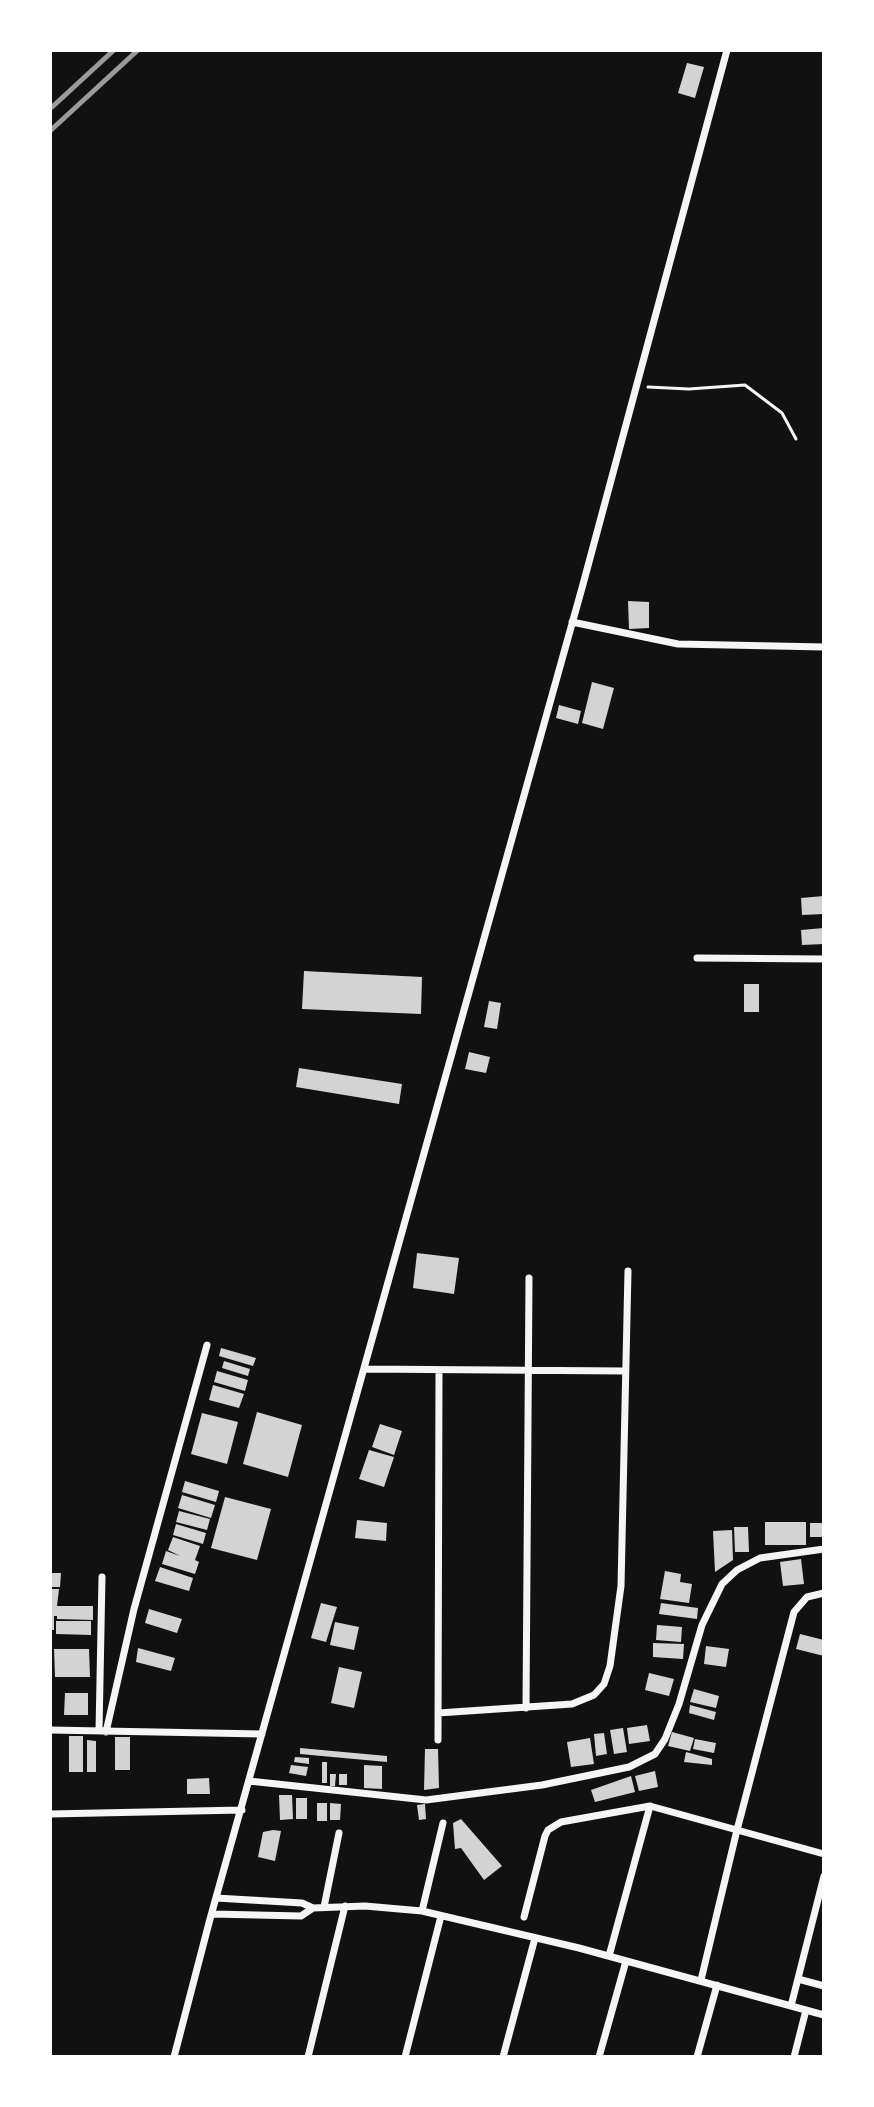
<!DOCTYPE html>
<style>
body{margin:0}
#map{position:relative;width:874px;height:2107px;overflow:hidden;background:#111;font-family:Arial,sans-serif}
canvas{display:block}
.frame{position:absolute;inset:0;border:52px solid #fff;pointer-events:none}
</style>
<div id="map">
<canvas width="874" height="2107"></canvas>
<div class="frame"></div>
</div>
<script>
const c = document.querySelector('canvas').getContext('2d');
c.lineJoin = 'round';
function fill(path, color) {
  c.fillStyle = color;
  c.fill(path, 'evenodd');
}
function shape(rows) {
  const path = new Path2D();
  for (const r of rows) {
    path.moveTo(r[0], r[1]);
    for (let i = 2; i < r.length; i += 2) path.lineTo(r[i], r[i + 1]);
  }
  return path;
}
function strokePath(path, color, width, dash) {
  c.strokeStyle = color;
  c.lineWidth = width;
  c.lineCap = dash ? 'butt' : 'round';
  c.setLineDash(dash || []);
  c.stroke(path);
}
fill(shape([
 [687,63,704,67,695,98,678,93],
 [628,601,649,602,649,628,629,629],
 [592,682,614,688,603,729,582,723],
 [559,705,581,711,578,724,556,718],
 [824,896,824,914,802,915,801,898],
 [824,928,824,944,802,945,801,930],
 [304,971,422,977,421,1014,302,1009],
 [744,984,759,984,759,1012,744,1012],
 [489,1001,501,1003,497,1029,484,1027],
 [469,1052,490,1057,486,1073,465,1069],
 [299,1068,402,1084,399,1104,296,1087],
 [417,1253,459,1258,454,1294,413,1288],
 [221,1348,256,1358,253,1366,219,1356],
 [224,1361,250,1369,248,1376,222,1368],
 [217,1371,248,1380,245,1391,214,1382],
 [213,1385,244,1394,239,1408,209,1400],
 [257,1412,302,1425,288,1477,243,1464],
 [202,1413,238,1422,227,1464,191,1454],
 [380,1424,402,1431,394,1455,372,1447],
 [369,1450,394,1457,384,1487,359,1479],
 [185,1481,219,1491,216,1502,182,1492],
 [182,1495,215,1505,211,1518,178,1508],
 [225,1497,271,1509,257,1560,211,1548],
 [179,1511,210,1519,207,1530,176,1522],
 [357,1520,387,1523,386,1541,355,1538],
 [765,1522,806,1522,806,1545,765,1545],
 [810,1523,824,1523,824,1537,810,1537],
 [176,1524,206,1533,203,1544,173,1535],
 [734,1527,748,1527,749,1552,735,1552],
 [732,1530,733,1560,715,1572,713,1531],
 [173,1537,200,1546,195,1560,199,1562,195,1574,162,1564,166,1551,180,1556,168,1550],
 [801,1559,804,1584,783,1586,780,1562],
 [160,1567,193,1578,189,1591,155,1581],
 [665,1571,681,1574,680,1582,692,1584,689,1603,660,1599],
 [50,1573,61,1573,60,1587,50,1587],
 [50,1589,59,1589,57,1606,93,1606,93,1620,57,1619,57,1616,54,1616,54,1630,50,1630],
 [321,1603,337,1607,326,1642,311,1638],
 [661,1603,698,1608,697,1619,659,1614],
 [149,1609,182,1619,177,1633,145,1623],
 [56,1621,91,1621,91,1635,56,1634],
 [335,1622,359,1627,354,1650,330,1645],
 [657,1625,682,1627,681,1642,656,1640],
 [800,1634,824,1640,824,1656,796,1649],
 [653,1643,684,1644,683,1659,653,1657],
 [706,1646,729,1649,726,1667,704,1664],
 [138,1648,175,1658,171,1671,136,1662],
 [54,1649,89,1649,90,1677,55,1677],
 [339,1667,362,1672,354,1708,331,1703],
 [649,1673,674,1679,669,1696,645,1690],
 [694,1689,719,1696,716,1708,690,1702],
 [65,1693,88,1693,88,1715,64,1715],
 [690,1705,716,1712,714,1720,689,1713],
 [647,1725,650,1741,629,1744,627,1728],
 [623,1728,627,1752,614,1754,610,1730],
 [672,1732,694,1738,690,1751,668,1746],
 [604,1733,607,1754,596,1756,594,1734],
 [69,1736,83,1736,83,1772,69,1772],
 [115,1737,130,1737,130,1770,115,1770],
 [590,1738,594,1764,571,1767,567,1742],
 [695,1739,716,1743,714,1753,693,1749],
 [87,1740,96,1741,96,1772,87,1772],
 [300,1748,387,1756,387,1762,300,1754],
 [425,1749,438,1749,439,1788,424,1790],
 [686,1752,712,1759,712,1765,684,1762],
 [295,1757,309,1758,309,1764,294,1762],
 [322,1762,327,1762,327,1783,322,1783],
 [291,1765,308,1767,306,1776,289,1773],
 [364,1765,382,1766,382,1789,364,1788],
 [655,1771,658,1787,639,1791,635,1776],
 [330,1774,336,1774,335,1786,330,1786],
 [339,1774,347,1774,347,1785,339,1785],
 [631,1776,635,1792,595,1802,591,1790],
 [209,1778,210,1794,187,1794,187,1779],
 [279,1795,292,1795,293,1819,280,1820],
 [296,1798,307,1798,307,1819,296,1819],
 [317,1803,327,1803,327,1821,317,1821],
 [330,1803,341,1804,340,1820,330,1820],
 [425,1804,426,1819,419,1820,417,1805],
 [461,1819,502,1866,484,1880,461,1848,455,1849,453,1823],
 [273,1830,281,1831,275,1861,258,1857,263,1832]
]), '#d3d3d3');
strokePath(shape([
 [648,387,689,389,745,385,782,413,796,439]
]), '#f5f5f5', 3);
strokePath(shape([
 [572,622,678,644,824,647],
 [697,958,824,959],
 [364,1369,624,1371],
 [526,1708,529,1278],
 [438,1713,572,1704,594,1695,604,1684,610,1666,621,1586,628,1271],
 [50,1730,262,1734],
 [99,1731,102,1577],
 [106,1732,134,1609,207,1345],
 [438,1740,439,1370],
 [249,1781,426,1800,542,1785,629,1767,655,1754,665,1739,679,1704,702,1625,722,1584,737,1570,760,1558,824,1549],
 [50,1814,242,1810],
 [324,1907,339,1833],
 [313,1908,365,1906,422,1911,579,1948,824,2015],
 [422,1911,443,1823],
 [212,1914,301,1916,313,1908,302,1903,216,1898],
 [524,1917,545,1836,548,1830,561,1822,650,1806,737,1830,794,1612,807,1597,824,1593],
 [609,1956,650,1806],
 [798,1979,824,1986],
 [701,1980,737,1830,824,1854],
 [791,2006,824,1876],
 [174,2057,210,1919,582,588,727,50],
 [308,2057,345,1906],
 [405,2057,441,1916],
 [503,2057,535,1938],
 [599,2057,626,1961],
 [697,2057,717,1985],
 [794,2057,806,2010]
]), '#f5f5f5', 7);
strokePath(shape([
 [50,109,114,50],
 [50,131,138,50]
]), '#9a9a9a', 5);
</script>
